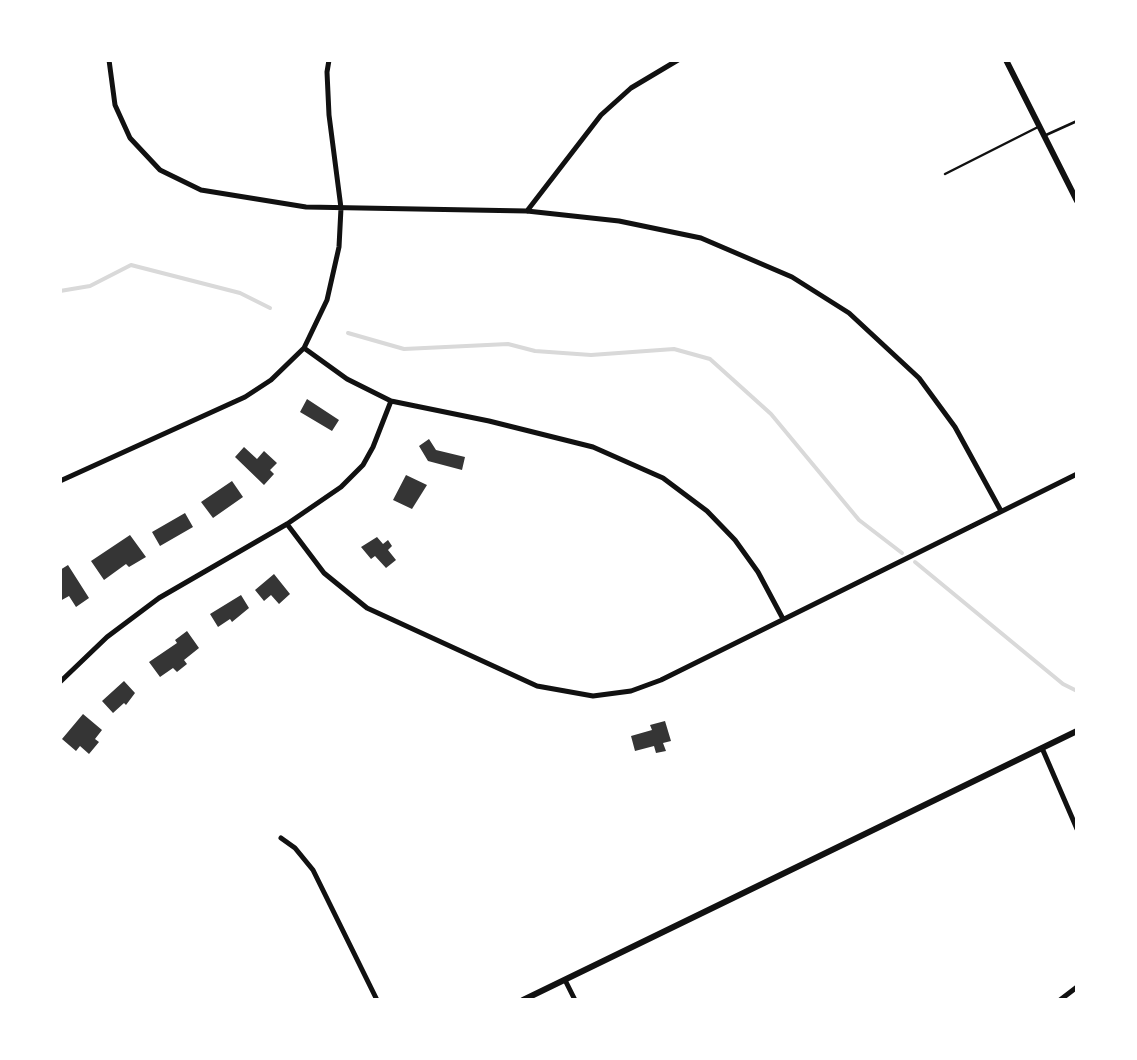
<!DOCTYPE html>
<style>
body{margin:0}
#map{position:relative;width:1137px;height:1060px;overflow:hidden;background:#fff;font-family:"Source Sans 3",sans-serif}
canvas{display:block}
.frame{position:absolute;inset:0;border:62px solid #fff;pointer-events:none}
</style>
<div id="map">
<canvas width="1137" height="1060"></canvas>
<div class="frame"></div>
</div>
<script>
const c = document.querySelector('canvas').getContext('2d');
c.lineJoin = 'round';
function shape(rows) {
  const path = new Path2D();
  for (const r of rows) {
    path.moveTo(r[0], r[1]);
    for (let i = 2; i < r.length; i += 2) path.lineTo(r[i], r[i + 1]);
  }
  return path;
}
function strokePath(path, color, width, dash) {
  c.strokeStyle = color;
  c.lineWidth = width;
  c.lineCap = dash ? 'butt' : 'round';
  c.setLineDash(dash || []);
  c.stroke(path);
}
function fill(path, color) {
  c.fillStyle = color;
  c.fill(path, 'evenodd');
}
strokePath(shape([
 [60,291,90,286,131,265,240,293,270,308],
 [348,333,404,349,508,344,535,351,591,355,674,349,710,359,771,414,859,520,902,553],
 [915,562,1063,684,1077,691]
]), '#d9d9d9', 4);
fill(shape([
 [307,399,339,420,332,431,300,412],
 [429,439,436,450,465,457,462,470,428,461,419,446],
 [244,447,257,459,264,451,277,463,270,470,274,474,264,485,235,457],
 [406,475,427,485,412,509,393,500],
 [232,481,243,497,213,518,201,502],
 [185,513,193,527,160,546,152,532],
 [130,535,146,557,129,567,126,564,104,580,91,561],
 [377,537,383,544,388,540,392,546,388,550,396,560,386,568,375,556,371,559,361,547],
 [68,565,89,598,76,607,69,596,60,601,60,570],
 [274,574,290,594,279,604,271,595,264,601,255,590],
 [241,595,249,608,232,622,230,619,218,627,210,614],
 [187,631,199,648,184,660,187,664,177,672,173,668,160,677,149,662,177,643,175,640],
 [124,681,135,693,126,705,124,703,113,713,102,701],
 [83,714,102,730,95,739,99,742,89,754,80,746,76,751,62,739],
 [665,721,671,741,663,743,666,751,656,753,654,746,635,751,631,736,652,730,650,725]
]), '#353535');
strokePath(shape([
 [1046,135,1077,121],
 [945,174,1038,127]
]), '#111', 2.5);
strokePath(shape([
 [109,60,115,105,130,138,160,170,201,190,306,207,527,211,619,221,701,238,792,277,849,313,919,378,955,427,1001,511],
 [527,211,601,115,631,88,678,60],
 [304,348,347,379,391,401,489,421,593,447,663,478,707,511,735,540,758,572,782,617],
 [60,481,245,397,271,380,304,348,327,300,339,247,341,208,329,115,327,72,329,60],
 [287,524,324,573,367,608,537,686,593,696,631,691,661,680,1077,474],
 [60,682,107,637,159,598,287,524,341,487,363,465,373,447,391,401],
 [1042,748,1077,829],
 [281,838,295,848,313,870,377,1000],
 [565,980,575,1000],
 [1060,1000,1077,987]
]), '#111', 5);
strokePath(shape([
 [523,1000,1077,731]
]), '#111', 6);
strokePath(shape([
 [1006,60,1077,201]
]), '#111', 6);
</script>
